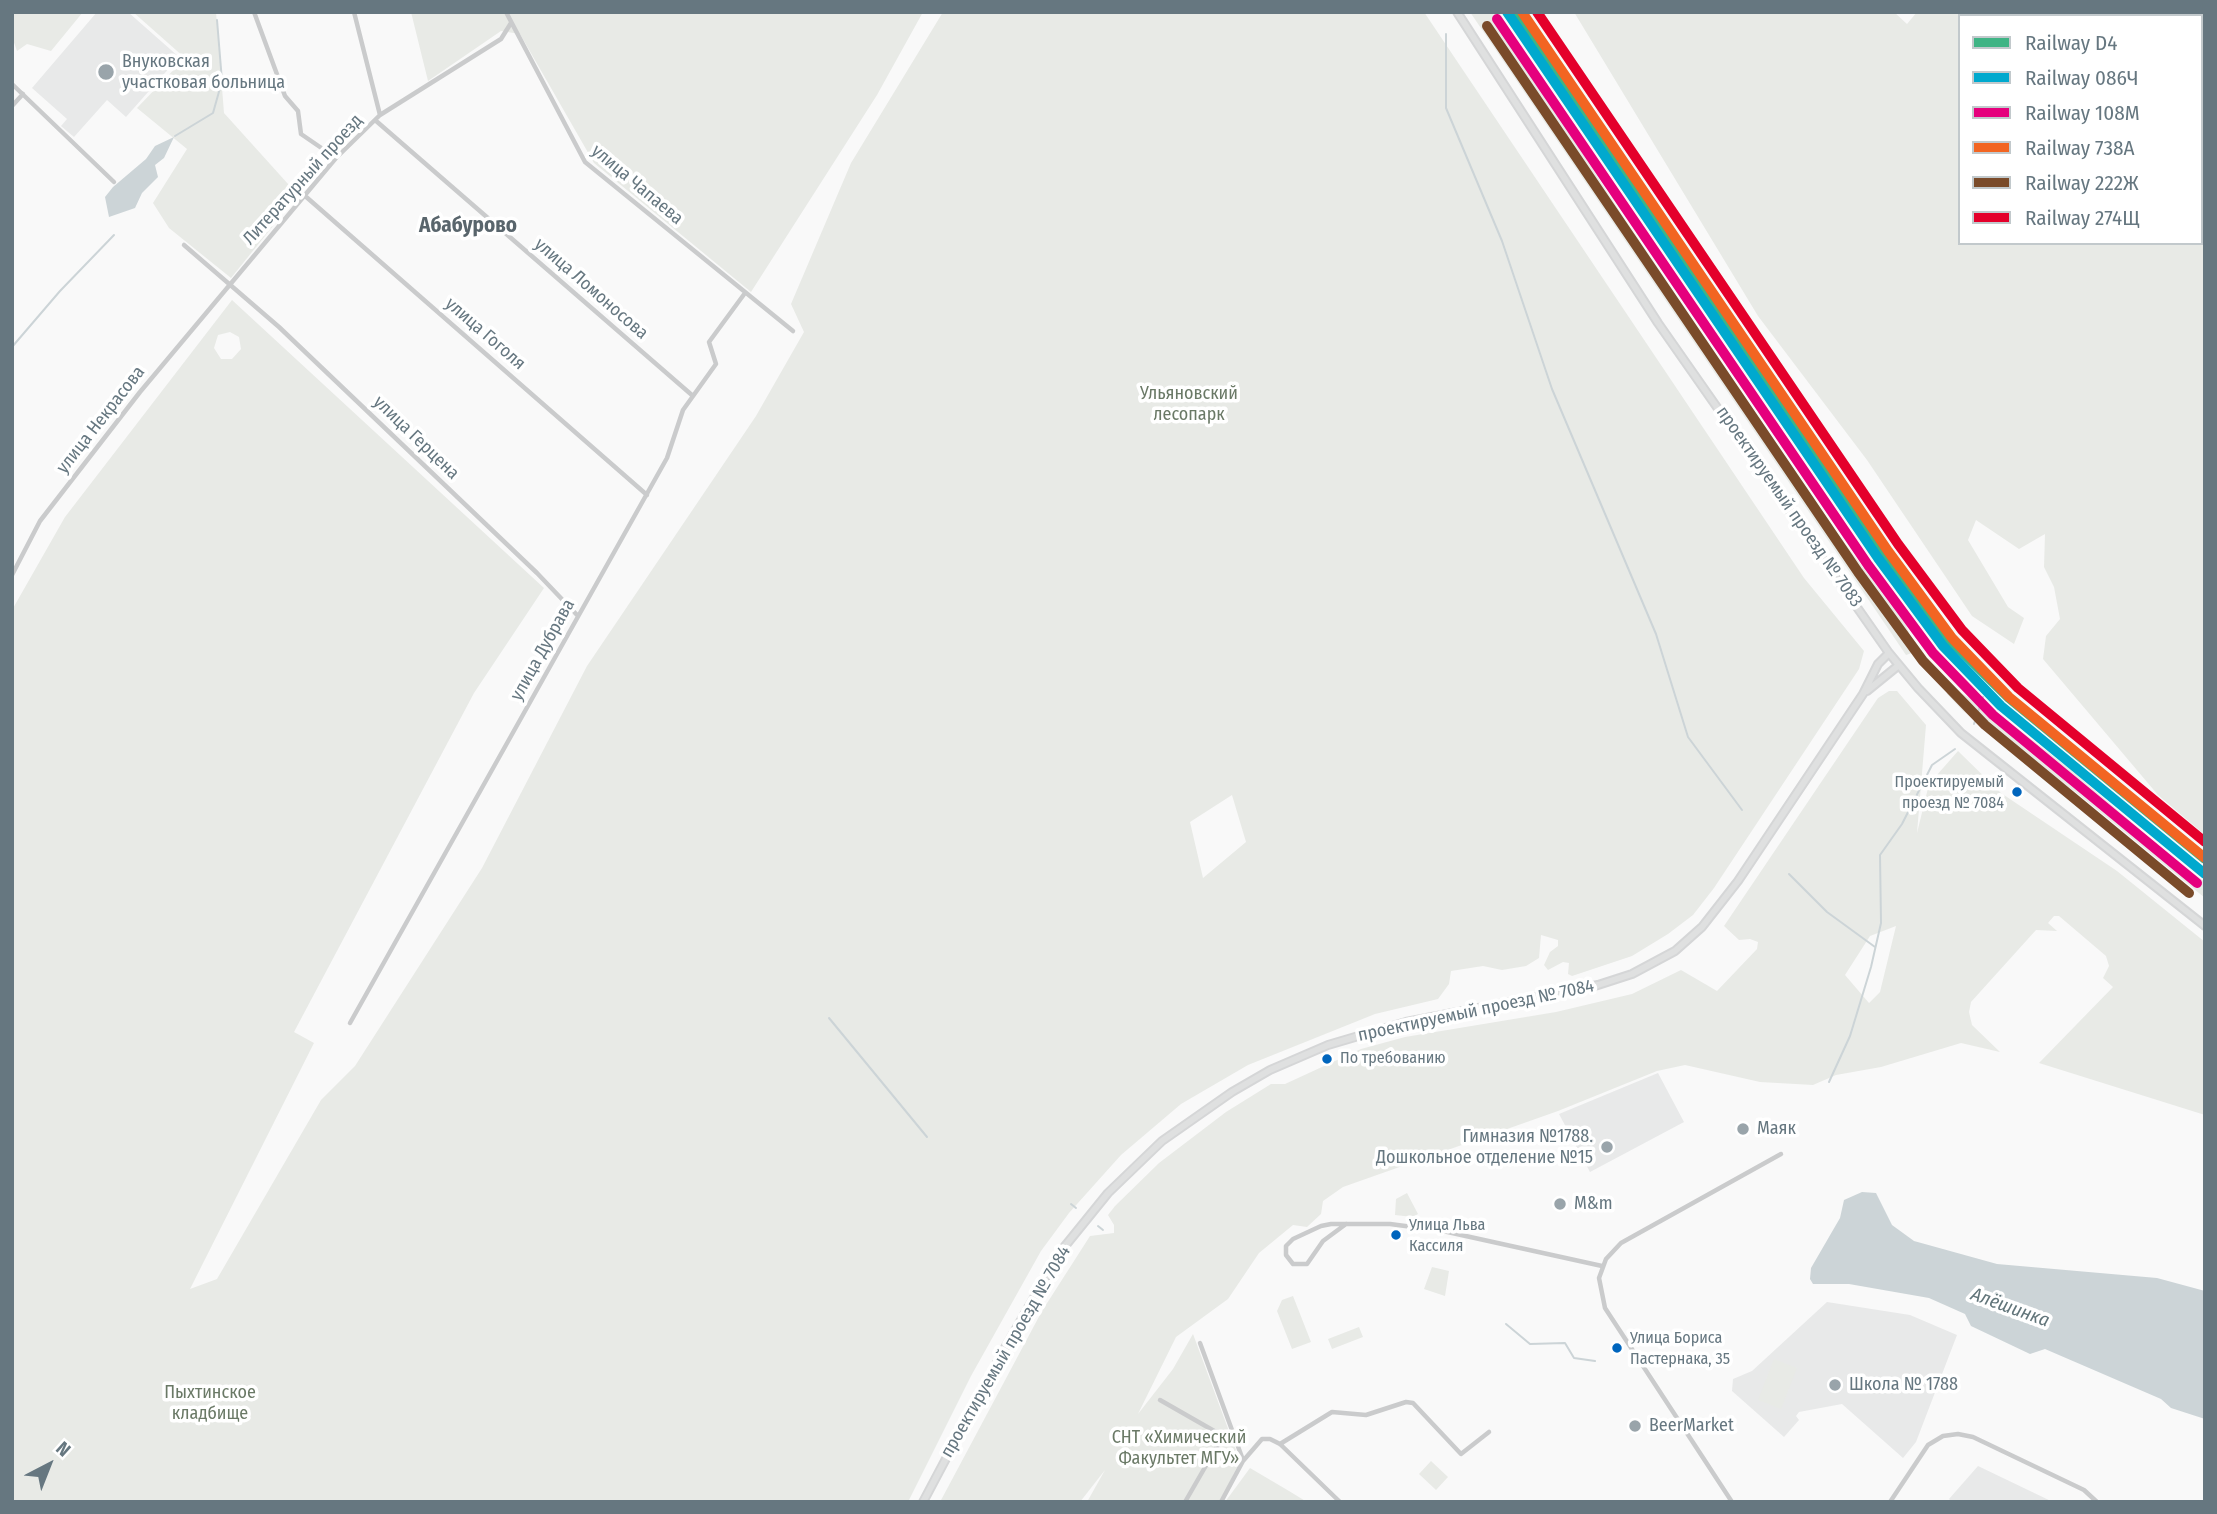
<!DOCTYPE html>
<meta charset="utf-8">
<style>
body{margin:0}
#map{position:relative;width:2217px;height:1514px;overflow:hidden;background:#f9f9f9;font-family:"Fira Sans Condensed",sans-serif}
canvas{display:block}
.frame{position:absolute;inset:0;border:14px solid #667780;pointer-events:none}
.legend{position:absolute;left:1958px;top:14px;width:245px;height:231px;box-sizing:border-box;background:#fff;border:2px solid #c2c9cc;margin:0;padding:9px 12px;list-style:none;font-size:21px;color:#667780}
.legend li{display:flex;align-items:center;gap:14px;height:35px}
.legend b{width:35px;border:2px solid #c2c9cc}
.north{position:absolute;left:14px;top:1430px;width:70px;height:70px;-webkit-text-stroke:5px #fff;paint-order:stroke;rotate:42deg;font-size:19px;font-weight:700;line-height:28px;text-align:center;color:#667780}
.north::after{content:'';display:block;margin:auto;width:24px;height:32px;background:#667780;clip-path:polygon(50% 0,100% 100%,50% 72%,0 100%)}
</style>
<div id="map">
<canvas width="2217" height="1514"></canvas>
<div class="frame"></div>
<ul class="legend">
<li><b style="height:9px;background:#3fb485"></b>Railway D4</li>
<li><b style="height:9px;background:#00a9ce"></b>Railway 086Ч</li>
<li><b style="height:9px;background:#e5007d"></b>Railway 108М</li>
<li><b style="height:9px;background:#f26522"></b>Railway 738А</li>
<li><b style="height:9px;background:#7a4b2a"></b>Railway 222Ж</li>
<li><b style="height:9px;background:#e4002b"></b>Railway 274Щ</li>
</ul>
<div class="north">N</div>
</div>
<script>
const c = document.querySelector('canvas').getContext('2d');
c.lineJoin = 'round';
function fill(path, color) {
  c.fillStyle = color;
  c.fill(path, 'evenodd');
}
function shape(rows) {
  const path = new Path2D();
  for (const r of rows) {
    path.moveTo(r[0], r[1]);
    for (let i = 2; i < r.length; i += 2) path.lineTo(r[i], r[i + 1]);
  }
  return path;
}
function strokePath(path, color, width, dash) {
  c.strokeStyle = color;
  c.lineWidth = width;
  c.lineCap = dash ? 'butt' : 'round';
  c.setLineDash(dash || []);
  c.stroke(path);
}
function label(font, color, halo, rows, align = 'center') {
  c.font = font + ' "Fira Sans Condensed",sans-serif';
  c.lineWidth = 7;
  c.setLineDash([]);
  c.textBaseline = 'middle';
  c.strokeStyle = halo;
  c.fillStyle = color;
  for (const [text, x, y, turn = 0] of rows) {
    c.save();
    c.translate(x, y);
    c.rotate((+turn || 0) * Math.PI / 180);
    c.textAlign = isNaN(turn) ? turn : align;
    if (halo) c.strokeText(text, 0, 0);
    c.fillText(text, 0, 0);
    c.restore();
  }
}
fill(shape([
 [97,12,128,12,179,57,126,117,107,100,74,137,61,126,67,119,32,88],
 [1658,1073,1684,1122,1590,1172,1559,1114],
 [1827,1302,1910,1315,1957,1335,1916,1442,1903,1458,1842,1404,1799,1412,1796,1416,1799,1420,1784,1437,1732,1391,1733,1379,1752,1371],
 [1978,1466,2053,1502,2054,1502,1952,1502,1949,1499]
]), '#e8e9e9');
fill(shape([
 [12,12,83,12,51,51,27,44,17,51,12,37],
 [133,12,216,12,224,113,298,195,231,278,169,228,153,203,187,149,137,108,185,58],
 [411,12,923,12,877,95,751,292,594,163,520,34,501,31,428,81],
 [943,12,1424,12,1804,578,1864,651,1859,669,1714,888,1693,915,1668,934,1632,956,1572,976,1568,974,1569,963,1563,962,1548,970,1544,965,1550,952,1558,946,1558,940,1541,935,1539,958,1526,966,1502,970,1483,966,1451,971,1449,984,1438,999,1375,1014,1248,1065,1181,1104,1121,1155,1069,1213,1041,1251,971,1376,908,1502,12,1502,12,610,65,517,232,300,544,588,474,693,294,1032,314,1043,190,1289,217,1279,321,1100,355,1066,482,868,587,666,756,416,804,332,791,304,851,163],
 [230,332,239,337,241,349,232,359,221,359,214,348,218,335],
 [1232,795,1246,842,1203,878,1190,822],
 [1470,12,1492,12,1620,212,1835,530,1906,625,1912,641,1912,653,1906,655],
 [1574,12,1894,12,1907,24,1917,12,2014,12,2018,16,1960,16,1960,243,2201,243,2201,16,2118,16,2121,12,2205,12,2205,835,2158,795,2043,659,2046,636,2060,619,2054,587,2044,567,2045,534,2019,549,1976,520,1968,540,2008,607,2024,618,2014,644,1972,616,1867,460,1758,316],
 [1952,688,2000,715,2071,770,2175,860,2205,882,2205,898,2078,794,1963,711,1947,694,1946,689],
 [1889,691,1897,691,1926,725,1917,833,1929,784,1958,751,2001,793,2117,871,2205,942,2205,1115,2039,1063,2113,987,2103,978,2109,966,2106,956,2059,916,2054,916,2048,923,2057,931,2036,930,1971,1002,1969,1012,1972,1025,2000,1052,1961,1043,1881,1067,1836,1075,1813,1085,1760,1082,1685,1065,1657,1071,1558,1111,1343,1187,1323,1201,1321,1214,1307,1227,1293,1225,1259,1253,1228,1299,1176,1337,1138,1414,1173,1369,1193,1334,1240,1461,1220,1502,1087,1502,1105,1470,1080,1502,940,1502,1042,1311,1090,1236,1114,1233,1114,1225,1108,1215,1115,1206,1159,1163,1226,1112,1271,1084,1285,1084,1361,1049,1405,1037,1556,1012,1632,994,1681,970,1717,991,1757,949,1758,942,1750,939,1739,940,1724,926,1878,698],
 [1896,926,1880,992,1869,1003,1845,975,1870,936],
 [1407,1193,1418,1214,1413,1217,1395,1215,1396,1199],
 [1432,1267,1449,1271,1445,1296,1424,1289],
 [1293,1296,1311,1342,1292,1349,1277,1311,1282,1300],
 [1359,1327,1363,1337,1332,1349,1328,1339],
 [1774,1359,1797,1368,1781,1409,1758,1400],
 [1431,1461,1448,1477,1436,1490,1419,1474],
 [1250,1468,1289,1491,1307,1502,1225,1502]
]), '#e8eae6');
fill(shape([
 [174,137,164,158,155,165,158,177,142,193,135,208,109,217,105,197,113,187,146,159,155,146],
 [1862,1192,1876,1193,1892,1225,1914,1241,1997,1264,2157,1278,2205,1291,2205,1419,2171,1408,2161,1399,2045,1349,2030,1354,1971,1326,1965,1314,1929,1298,1849,1284,1813,1284,1810,1279,1811,1268,1840,1218,1844,1200]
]), '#ccd4d7');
strokePath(shape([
 [1446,34,1446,108,1502,241,1552,389,1656,634,1688,737,1742,810],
 [175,136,213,113,222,81,217,20],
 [12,347,60,291,114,235],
 [1974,724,1983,697],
 [1789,874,1827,912,1875,947],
 [829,1018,927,1137],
 [1829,1082,1850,1036,1871,967,1881,923,1880,855,1902,824,1932,765,1955,749],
 [1071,1204,1076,1208],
 [1098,1226,1103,1230],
 [1506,1324,1530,1344,1565,1343,1574,1358,1595,1361]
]), '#ccd4d7', 2);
const secondary = shape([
 [1457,12,1658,323,1889,653,1918,688,1961,733,2205,926],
 [1867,691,1899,665],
 [923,1502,1002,1353,1061,1251,1108,1193,1162,1141,1232,1092,1270,1070,1328,1045,1406,1022,1598,985,1632,974,1675,951,1702,927,1738,881,1863,694,1878,664,1889,653]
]);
strokePath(secondary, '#d5d6d7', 10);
strokePath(shape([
 [254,12,285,96,298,111,301,134,336,158],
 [354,12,380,115],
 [506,12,585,162,793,331],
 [12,84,114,182],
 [12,106,23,94],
 [375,120,693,396],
 [304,195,647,495],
 [184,245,279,327,537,573,578,616],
 [12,575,40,521,140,392,336,158,380,115,501,39,511,23],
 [350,1023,667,458,683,410,716,364,709,342,745,293],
 [1346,1224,1323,1241,1307,1264,1293,1264,1286,1255,1286,1246,1293,1239,1321,1226,1331,1224,1390,1224,1443,1231,1602,1266],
 [1200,1343,1243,1460],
 [1160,1400,1223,1436,1185,1502],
 [1280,1444,1332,1412,1366,1415,1406,1402,1413,1403,1461,1454,1489,1432],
 [1221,1502,1243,1461,1262,1439,1270,1439,1280,1444,1340,1502],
 [1732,1502,1605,1308,1599,1278,1606,1259,1621,1243,1781,1154],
 [1890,1502,1928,1445,1943,1436,1958,1434,1973,1437,2084,1490,2097,1502]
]), '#cacbcc', 4.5);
strokePath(secondary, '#dfe0e0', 6);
strokePath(shape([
 [1517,12,1885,553,1950,640,2009,698,2205,859]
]), '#3fb485', 10);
strokePath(shape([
 [1507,12,1878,558,1943,646,2001,706,2205,874]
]), '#00a9ce', 10);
strokePath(shape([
 [1497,19,1868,565,1933,653,1993,715,2197,883]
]), '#e5007d', 10);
strokePath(shape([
 [1522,12,1888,551,1952,638,2009,697,2205,858]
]), '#f26522', 10);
strokePath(shape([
 [1487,26,1858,572,1923,661,1985,725,2189,893]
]), '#7a4b2a', 10);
strokePath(shape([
 [1537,12,1898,544,1962,630,2018,688,2205,842]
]), '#e4002b', 10);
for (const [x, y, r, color] of [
 [106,72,9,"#99a4aa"],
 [2017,792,6,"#0065bd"],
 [1327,1059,6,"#0065bd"],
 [1743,1129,7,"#99a4aa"],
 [1607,1147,7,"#99a4aa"],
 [1560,1204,7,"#99a4aa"],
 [1396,1235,6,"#0065bd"],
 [1617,1348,6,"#0065bd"],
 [1835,1385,7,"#99a4aa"],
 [1635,1426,7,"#99a4aa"]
]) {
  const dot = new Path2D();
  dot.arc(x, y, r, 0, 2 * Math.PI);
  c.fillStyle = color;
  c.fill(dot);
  strokePath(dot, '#fff', 2.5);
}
label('16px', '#667780', '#fff', [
 ["Проектируемый",2004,783,"right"],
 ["проезд № 7084",2004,804,"right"],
 ["По требованию",1340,1059],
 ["Улица Льва",1409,1226],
 ["Кассиля",1409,1247],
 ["Улица Бориса",1630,1339],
 ["Пастернака, 35",1630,1360]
], 'left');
label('18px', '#667780', '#fff', [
 ["Внуковская",122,62],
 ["участковая больница",122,83],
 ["Маяк",1757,1129],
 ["Гимназия №1788.",1593,1137,"right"],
 ["Дошкольное отделение №15",1593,1158,"right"],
 ["M&m",1574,1204],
 ["Школа № 1788",1849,1385],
 ["BeerMarket",1649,1426]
], 'left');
label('18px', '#667780', '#fff', [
 ["Литературный проезд",303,180,-48],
 ["улица Чапаева",637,185,40],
 ["улица Ломоносова",591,289,41],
 ["улица Гоголя",485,334,41],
 ["улица Некрасова",101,420,-52],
 ["улица Герцена",416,438,44],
 ["проектируемый проезд № 7083",1789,507,55],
 ["улица Дубрава",543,650,-61],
 ["проектируемый проезд № 7084",1476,1011,-12],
 ["проектируемый проезд № 7084",1006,1352,-60]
]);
label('18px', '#6a7966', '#fff', [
 ["Ульяновский",1189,394],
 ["лесопарк",1189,415],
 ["Пыхтинское",210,1393],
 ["кладбище",210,1414],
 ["СНТ «Химический",1179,1438],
 ["Факультет МГУ»",1179,1459]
]);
label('italic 19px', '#62757a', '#fff', [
 ["Алёшинка",2010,1308,20]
]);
label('bold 21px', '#59656c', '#fff', [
 ["Абабурово",468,226]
]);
</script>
